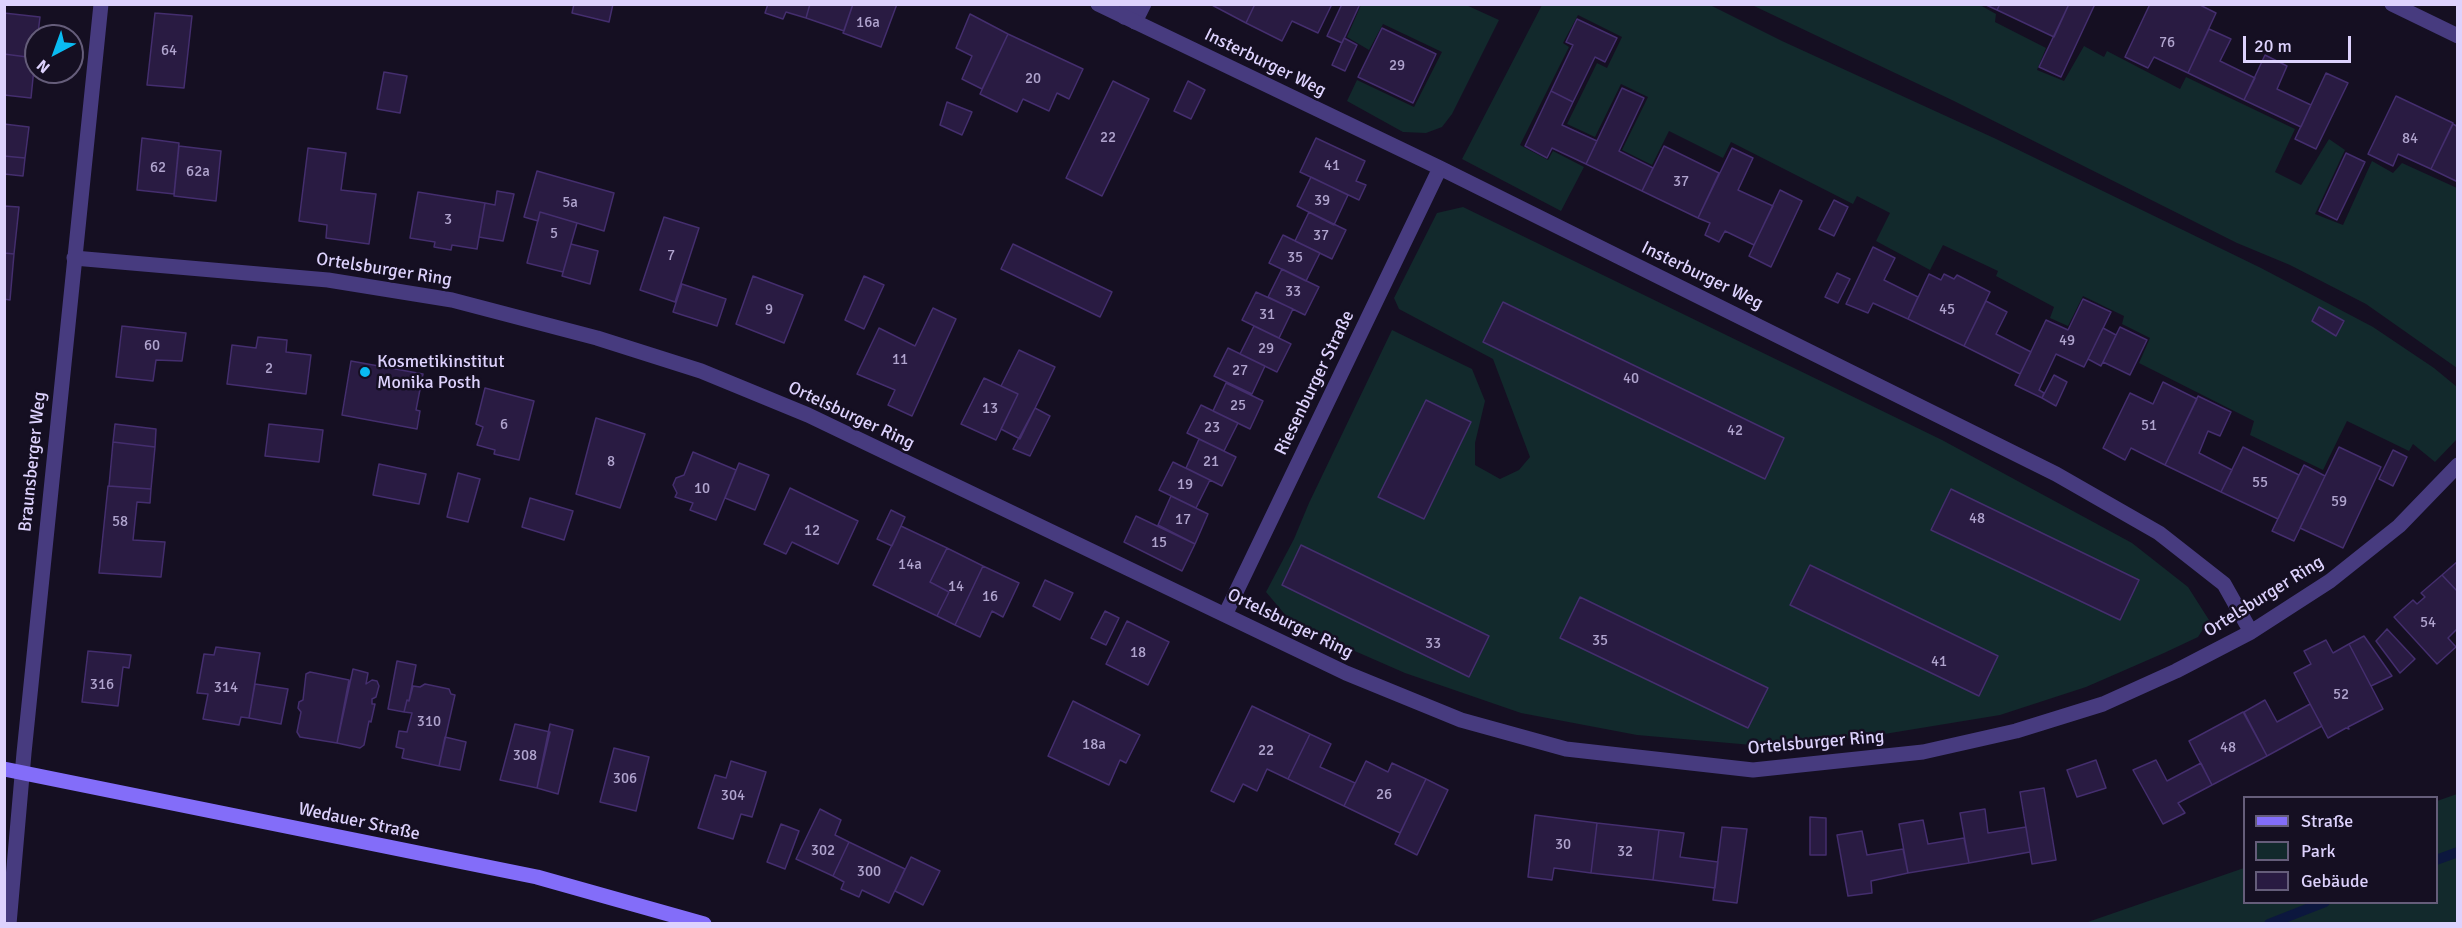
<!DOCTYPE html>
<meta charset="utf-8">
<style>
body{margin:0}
#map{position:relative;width:2462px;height:928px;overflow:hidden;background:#150f22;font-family:Signika,sans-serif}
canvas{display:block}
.frame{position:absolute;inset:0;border:6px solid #ddd2fd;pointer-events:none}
.legend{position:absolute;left:2243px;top:796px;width:195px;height:108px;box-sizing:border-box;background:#150f22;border:2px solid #655d7a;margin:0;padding:8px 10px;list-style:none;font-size:18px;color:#ddd2fd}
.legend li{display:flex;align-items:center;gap:12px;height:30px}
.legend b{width:30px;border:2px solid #655d7a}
.north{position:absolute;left:24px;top:24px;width:60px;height:60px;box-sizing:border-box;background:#150f22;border:2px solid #655d7a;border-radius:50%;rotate:221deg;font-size:16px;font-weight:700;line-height:24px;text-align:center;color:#ddd2fd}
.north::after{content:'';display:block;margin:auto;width:21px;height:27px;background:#09bbf2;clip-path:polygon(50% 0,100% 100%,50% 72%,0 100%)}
.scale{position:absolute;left:2243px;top:36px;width:108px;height:27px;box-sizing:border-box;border:3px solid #ddd2fd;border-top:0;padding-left:8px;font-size:18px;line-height:21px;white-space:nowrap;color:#ddd2fd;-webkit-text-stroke:4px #150f22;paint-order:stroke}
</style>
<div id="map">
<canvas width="2462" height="928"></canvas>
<div class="frame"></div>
<ul class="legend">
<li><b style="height:8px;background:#836df9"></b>Straße</li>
<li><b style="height:16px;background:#12292c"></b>Park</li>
<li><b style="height:16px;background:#291b42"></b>Gebäude</li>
</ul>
<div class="north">N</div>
<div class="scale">20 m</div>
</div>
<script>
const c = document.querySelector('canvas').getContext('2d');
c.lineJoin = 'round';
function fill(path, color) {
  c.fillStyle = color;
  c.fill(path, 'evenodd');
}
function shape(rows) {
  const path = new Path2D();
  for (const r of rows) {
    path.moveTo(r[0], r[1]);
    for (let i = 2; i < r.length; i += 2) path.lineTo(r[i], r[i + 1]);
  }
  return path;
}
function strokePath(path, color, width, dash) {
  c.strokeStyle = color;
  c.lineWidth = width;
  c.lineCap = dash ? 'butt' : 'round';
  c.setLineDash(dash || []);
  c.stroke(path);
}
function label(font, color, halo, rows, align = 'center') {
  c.font = font + ' Signika,sans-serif';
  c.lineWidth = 5;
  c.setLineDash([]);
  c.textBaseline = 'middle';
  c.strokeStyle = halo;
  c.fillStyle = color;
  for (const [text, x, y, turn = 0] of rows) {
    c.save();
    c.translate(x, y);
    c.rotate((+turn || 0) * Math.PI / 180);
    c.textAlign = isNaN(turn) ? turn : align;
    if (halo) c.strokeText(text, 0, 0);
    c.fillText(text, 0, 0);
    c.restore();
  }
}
fill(shape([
 [1361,5,1466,5,1499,20,1452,114,1442,127,1426,133,1403,132,1347,101,1357,80,1414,107,1442,52,1383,24,1369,50,1347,37],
 [1542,5,1710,5,1782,41,1994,138,2261,268,2373,327,2434,368,2457,387,2457,439,2435,462,2413,444,2409,451,2347,421,2323,470,2250,435,2254,421,2139,363,2150,338,2122,324,2124,316,2083,296,2068,326,2050,318,2054,307,1996,276,1998,271,1943,245,1930,270,1876,241,1890,213,1857,196,1853,204,1731,142,1723,158,1669,131,1652,165,1622,150,1648,97,1621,84,1595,137,1567,124,1597,63,1607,68,1622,37,1578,15,1563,43,1569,47,1520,145,1548,160,1553,151,1584,167,1561,211,1462,159],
 [1752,5,1980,5,1996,14,1995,22,2046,48,2037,70,2064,81,2084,46,2104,57,2107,51,2180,89,2186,77,2295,129,2275,172,2301,185,2329,139,2345,150,2315,214,2343,225,2372,161,2393,173,2402,163,2457,188,2457,368,2366,304,2290,265,2237,243,1954,101],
 [1463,207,1942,440,2132,543,2188,587,2209,620,2198,637,2164,653,2086,687,2000,715,1866,737,1752,745,1637,735,1521,713,1405,673,1293,624,1266,592,1294,539,1309,503,1392,330,1472,369,1485,401,1475,443,1475,465,1500,479,1519,470,1530,457,1493,359,1399,309,1394,298,1437,213],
 [2457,794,2457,923,2085,923,2244,868,2244,902,2436,902,2437,801]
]), '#12292c');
strokePath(shape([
 [2436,860,2458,852],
 [2269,924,2325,902]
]), '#0c173e', 10);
const building = shape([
 [574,4,613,4,609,22,572,13,574,4],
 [768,4,810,4,806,18,786,12,783,19,765,13,768,4],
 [810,4,853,4,844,31,806,18,810,4],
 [853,4,897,4,881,47,843,33,853,4],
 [1210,4,1255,4,1246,23,1210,4],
 [1255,4,1332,4,1318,33,1292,21,1282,41,1246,23,1255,4],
 [1342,4,1360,4,1342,43,1327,36,1342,4],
 [1984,4,2000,4,1997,10,1984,4],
 [2000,4,2069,4,2054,37,1997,10,2000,4],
 [2069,4,2095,4,2061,77,2039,67,2069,4],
 [2150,4,2198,4,2216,13,2188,73,2154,57,2148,68,2125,57,2150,4],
 [4,13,40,17,35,58,4,54,4,13],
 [155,13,192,16,184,88,147,85,155,13],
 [970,14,1008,34,982,89,962,79,972,56,956,48,970,14],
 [1577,19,1617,38,1605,62,1595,57,1573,102,1551,91,1573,45,1566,42,1577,19],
 [1382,28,1436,54,1413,103,1358,77,1382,28],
 [2209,29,2231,39,2220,61,2255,78,2244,100,2188,73,2209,29],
 [1008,34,1083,69,1069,99,1057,93,1049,111,1023,99,1017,112,980,94,1008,34],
 [1344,38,1357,45,1345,71,1332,65,1344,38],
 [4,54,35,58,31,98,4,95,4,54],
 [2265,55,2287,66,2277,89,2311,105,2301,127,2244,100,2265,55],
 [384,72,407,76,400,113,377,109,384,72],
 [2326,73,2348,83,2316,149,2295,139,2326,73],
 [1113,81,1149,99,1102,196,1066,178,1113,81],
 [1188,81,1205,90,1191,119,1174,111,1188,81],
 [1622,88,1644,98,1619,151,1653,168,1642,191,1586,164,1622,88],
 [1551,91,1573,102,1562,125,1597,141,1586,164,1552,148,1547,158,1525,146,1551,91],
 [2396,96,2453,123,2431,169,2398,154,2393,166,2368,154,2396,96],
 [947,102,972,112,962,135,940,125,947,102],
 [4,124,29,127,25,158,4,156,4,124],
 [2453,124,2458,127,2458,182,2431,169,2453,124],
 [142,138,179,143,174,194,137,190,142,138],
 [1316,138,1365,161,1356,181,1366,185,1359,200,1300,172,1316,138],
 [179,146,221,151,216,201,174,196,179,146],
 [1664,146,1719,173,1698,218,1642,191,1664,146],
 [308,148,346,153,341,190,376,194,369,244,326,238,327,225,299,221,308,148],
 [1732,148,1753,158,1738,190,1773,206,1754,245,1725,231,1719,242,1705,235,1710,223,1698,218,1732,148],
 [2346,153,2365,162,2337,220,2319,211,2346,153],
 [4,156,25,158,23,176,4,174,4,156],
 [537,171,614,193,604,231,540,212,538,221,524,217,537,171],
 [1311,177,1348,195,1334,225,1297,206,1311,177],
 [1780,190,1802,201,1771,267,1749,256,1780,190],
 [497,191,514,194,503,241,479,237,485,203,495,205,497,191],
 [418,192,485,203,477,249,452,245,451,250,434,247,435,242,410,238,418,192],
 [1834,200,1848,207,1834,236,1819,229,1834,200],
 [4,206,19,207,14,254,4,253,4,206],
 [540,212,577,223,563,272,527,263,540,212],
 [1309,212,1346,230,1332,259,1295,241,1309,212],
 [664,217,699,228,675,302,640,290,664,217],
 [1283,235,1320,253,1306,281,1269,263,1283,235],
 [571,244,598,251,590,284,562,276,571,244],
 [1013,244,1112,292,1100,317,1001,269,1013,244],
 [1873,247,1895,258,1884,280,1918,297,1908,319,1873,303,1868,313,1846,304,1873,247],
 [4,253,14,254,10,300,4,299,4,253],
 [1282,269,1319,287,1305,315,1268,297,1282,269],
 [1837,273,1850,279,1838,303,1825,297,1837,273],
 [1929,274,1941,280,1944,274,1954,279,1957,275,1990,292,1964,346,1908,319,1929,274],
 [753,276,803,295,784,343,736,324,753,276],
 [864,276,884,285,864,329,845,320,864,276],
 [682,284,726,299,717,326,673,312,682,284],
 [1256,292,1293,309,1279,338,1242,320,1256,292],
 [2083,299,2111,312,2084,367,2056,354,2039,390,2044,393,2042,398,2015,385,2046,320,2068,330,2083,299],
 [1986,301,2007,312,1996,334,2031,352,2020,374,1964,346,1986,301],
 [1503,302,1784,438,1765,479,1483,342,1503,302],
 [2319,307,2344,321,2336,336,2312,321,2319,307],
 [933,308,956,319,912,416,888,405,895,390,857,374,879,328,915,346,933,308],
 [122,326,186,333,182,361,156,360,153,381,116,377,122,326],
 [1254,326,1291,344,1277,372,1240,354,1254,326],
 [2120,327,2147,340,2130,375,2103,362,2120,327],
 [2103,328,2116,335,2101,366,2088,359,2103,328],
 [258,337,287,340,286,352,311,355,306,394,227,384,232,345,256,348,258,337],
 [1228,348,1265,366,1252,394,1214,376,1228,348],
 [1019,350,1055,367,1020,439,1001,429,1018,394,1001,386,1019,350],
 [351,361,423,374,416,410,420,411,417,429,342,415,351,361],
 [2054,375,2067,382,2056,406,2042,398,2054,375],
 [984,378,1018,394,996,440,961,424,984,378],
 [2163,382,2197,399,2165,465,2131,448,2125,460,2103,448,2130,393,2153,404,2163,382],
 [1226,383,1263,401,1250,429,1213,411,1226,383],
 [485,388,534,401,519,460,494,454,495,450,477,445,483,427,476,424,485,388],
 [2198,396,2231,412,2220,436,2208,431,2199,453,2232,470,2221,492,2165,465,2198,396],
 [1426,400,1471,422,1424,519,1378,497,1426,400],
 [1201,405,1238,423,1224,451,1187,433,1201,405],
 [1035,408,1050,416,1030,456,1013,449,1035,408],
 [596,418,645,434,620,508,576,494,596,418],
 [115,424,156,429,155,447,113,442,115,424],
 [269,424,323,430,319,462,265,456,269,424],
 [1199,439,1236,457,1222,486,1186,468,1199,439],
 [113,442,155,447,151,489,109,486,113,442],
 [2243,447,2299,475,2278,519,2221,492,2243,447],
 [2339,447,2381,467,2343,548,2300,528,2339,447],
 [2393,450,2407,457,2393,486,2379,479,2393,450],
 [693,452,736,470,716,520,690,510,693,503,675,497,677,493,673,485,676,478,684,475,693,452],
 [1173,462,1210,480,1196,508,1159,490,1173,462],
 [739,463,769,475,755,510,725,498,739,463],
 [379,464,426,474,419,504,373,495,379,464],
 [2304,465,2325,476,2294,541,2272,531,2304,465],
 [458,473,480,479,468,522,447,517,458,473],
 [108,486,151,489,150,503,137,502,133,540,165,542,161,577,99,573,108,486],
 [790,488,858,521,838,564,792,542,786,554,764,544,790,488],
 [1951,489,2139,580,2120,620,1931,530,1951,489],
 [1171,496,1208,514,1195,544,1158,525,1171,496],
 [530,498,573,511,564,540,522,527,530,498],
 [891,510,905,517,892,546,877,539,891,510],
 [1136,516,1195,544,1182,571,1124,542,1136,516],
 [901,526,947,548,930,582,949,592,937,616,873,585,901,526],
 [1301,545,1489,636,1469,677,1282,585,1301,545],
 [947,548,983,566,955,625,937,616,949,592,930,582,947,548],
 [2458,561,2458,592,2442,575,2458,561],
 [1810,565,1998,656,1979,696,1790,605,1810,565],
 [983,566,1019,583,1003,617,992,611,980,637,955,625,983,566],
 [2442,575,2458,592,2458,628,2448,638,2456,647,2437,664,2394,617,2413,600,2417,604,2425,597,2421,593,2442,575],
 [1045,580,1073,593,1060,620,1033,606,1045,580],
 [1580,597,1768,688,1748,728,1560,638,1580,597],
 [1105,611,1119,618,1106,645,1091,638,1105,611],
 [1127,621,1169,642,1148,685,1106,664,1127,621],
 [2387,629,2415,659,2400,673,2376,641,2387,629],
 [2364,636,2392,676,2371,686,2349,644,2364,636],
 [2326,640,2333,653,2349,644,2383,709,2348,727,2349,729,2346,728,2328,738,2294,673,2311,664,2304,651,2326,640],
 [216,647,260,653,249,718,241,717,239,725,203,719,208,694,197,693,204,654,214,655,216,647],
 [88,651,131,655,129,668,123,667,118,706,82,702,88,651],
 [397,661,416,665,409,701,407,700,404,712,388,709,397,661],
 [353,669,368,673,366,684,372,680,377,681,379,686,376,697,372,699,372,704,375,704,371,722,369,721,364,745,360,748,337,743,353,669],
 [310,672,349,680,337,743,300,737,297,732,301,712,298,708,299,702,303,700,306,674,310,672],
 [255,684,288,689,281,724,249,718,255,684],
 [425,684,449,689,451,694,455,695,439,766,402,758,404,749,396,747,399,731,407,732,412,713,404,712,407,700,409,701,413,686,420,687,425,684],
 [2265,700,2277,722,2310,704,2322,726,2267,756,2244,712,2265,700],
 [1073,701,1140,735,1126,763,1120,760,1109,785,1048,756,1073,701],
 [1252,706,1310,734,1288,779,1267,769,1257,791,1243,784,1234,802,1211,791,1252,706],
 [2243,712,2267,756,2212,785,2189,741,2243,712],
 [515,724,550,732,537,788,500,780,515,724],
 [550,724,573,730,558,794,537,788,550,724],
 [1310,734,1331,744,1320,767,1355,783,1344,806,1288,779,1310,734],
 [445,737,466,742,460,770,439,766,445,737],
 [614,748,649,757,636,811,600,802,614,748],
 [2096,760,2106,788,2077,797,2067,770,2096,760],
 [2156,760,2167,781,2201,763,2212,785,2178,803,2185,813,2163,824,2133,770,2156,760],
 [731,761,766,772,752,817,741,814,733,839,698,828,715,775,726,778,731,761],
 [1366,761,1388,772,1392,763,1426,779,1400,833,1344,806,1366,761],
 [1426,779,1448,790,1417,855,1395,844,1426,779],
 [2044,788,2056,860,2032,864,2020,792,2044,788],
 [820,809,841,820,835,835,849,842,833,876,796,859,820,809],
 [1985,809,1988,833,2026,827,2030,852,1969,863,1960,813,1985,809],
 [1535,815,1597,823,1591,873,1554,868,1552,880,1528,877,1535,815],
 [1810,817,1826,818,1826,855,1810,855,1810,817],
 [1923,820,1928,844,1964,838,1969,863,1908,873,1899,824,1923,820],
 [1597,823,1659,830,1653,880,1591,873,1597,823],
 [781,824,799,831,785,869,767,862,781,824],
 [1722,827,1747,829,1737,903,1713,900,1722,827],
 [1659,830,1684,833,1680,857,1718,862,1715,888,1653,880,1659,830],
 [1862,831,1867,855,1903,849,1908,873,1871,881,1872,893,1848,896,1837,835,1862,831],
 [849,842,905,869,889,903,862,890,859,897,841,889,844,882,833,876,849,842],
 [911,857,940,871,923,905,895,891,911,857]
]);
fill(building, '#291b42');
strokePath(building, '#442e6e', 1.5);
strokePath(shape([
 [1124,17,1129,4],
 [1135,22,1144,4]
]), '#473b7f', 15);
strokePath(shape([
 [1098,4,1440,168,2056,474,2159,533,2224,584,2251,632],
 [2392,4,2458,36],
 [74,258,328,280,452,300,597,338,701,371,808,415,1346,673,1461,720,1566,749,1753,770,1923,752,2016,731,2103,704,2176,671,2251,632,2330,581,2399,526,2458,465],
 [1225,615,1440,168],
 [9,924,24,753,101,4]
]), '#473b7f', 15);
strokePath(shape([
 [4,769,537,877,704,924]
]), '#836df9', 15);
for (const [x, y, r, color] of [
 [365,372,6,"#09bbf2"]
]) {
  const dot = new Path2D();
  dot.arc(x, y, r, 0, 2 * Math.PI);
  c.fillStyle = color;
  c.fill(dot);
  strokePath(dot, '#150f22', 2);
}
label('15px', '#b0a4ce', null, [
 ["16a",868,23],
 ["76",2167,43],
 ["64",169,51],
 ["29",1397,66],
 ["20",1033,79],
 ["22",1108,138],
 ["84",2410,139],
 ["41",1332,166],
 ["62",158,168],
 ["62a",198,172],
 ["37",1681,182],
 ["39",1322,201],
 ["5a",570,203],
 ["3",448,220],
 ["5",554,234],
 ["37",1321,236],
 ["7",671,256],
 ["35",1295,258],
 ["33",1293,292],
 ["9",769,310],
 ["45",1947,310],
 ["31",1267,315],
 ["49",2067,341],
 ["60",152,346],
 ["29",1266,349],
 ["11",900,360],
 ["2",269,369],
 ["27",1240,371],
 ["40",1631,379],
 ["25",1238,406],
 ["13",990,409],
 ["6",504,425],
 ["51",2149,426],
 ["23",1212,428],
 ["42",1735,431],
 ["8",611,462],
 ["21",1211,462],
 ["55",2260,483],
 ["19",1185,485],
 ["10",702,489],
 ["59",2339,502],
 ["48",1977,519],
 ["17",1183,520],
 ["58",120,522],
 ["12",812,531],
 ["15",1159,543],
 ["14a",910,565],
 ["14",956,587],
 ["16",990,597],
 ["54",2428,623],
 ["35",1600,641],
 ["33",1433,644],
 ["18",1138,653],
 ["41",1939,662],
 ["316",102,685],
 ["314",226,688],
 ["52",2341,695],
 ["310",429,722],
 ["18a",1094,745],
 ["48",2228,748],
 ["22",1266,751],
 ["308",525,756],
 ["306",625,779],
 ["26",1384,795],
 ["304",733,796],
 ["30",1563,845],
 ["302",823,851],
 ["32",1625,852],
 ["300",869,872]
]);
label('18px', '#ddd2fd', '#150f22', [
 ["Insterburger Weg",1265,63,26],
 ["Ortelsburger Ring",384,270,9],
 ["Insterburger Weg",1702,276,26],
 ["Riesenburger Straße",1315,383,-64],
 ["Ortelsburger Ring",851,416,25],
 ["Braunsberger Weg",33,462,-84],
 ["Ortelsburger Ring",2264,597,-32],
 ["Ortelsburger Ring",1290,624,26],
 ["Ortelsburger Ring",1816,743,-5],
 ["Wedauer Straße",359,822,12]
]);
label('18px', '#ddd2fd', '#150f22', [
 ["Kosmetikinstitut",377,362],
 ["Monika Posth",377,383]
], 'left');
</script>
